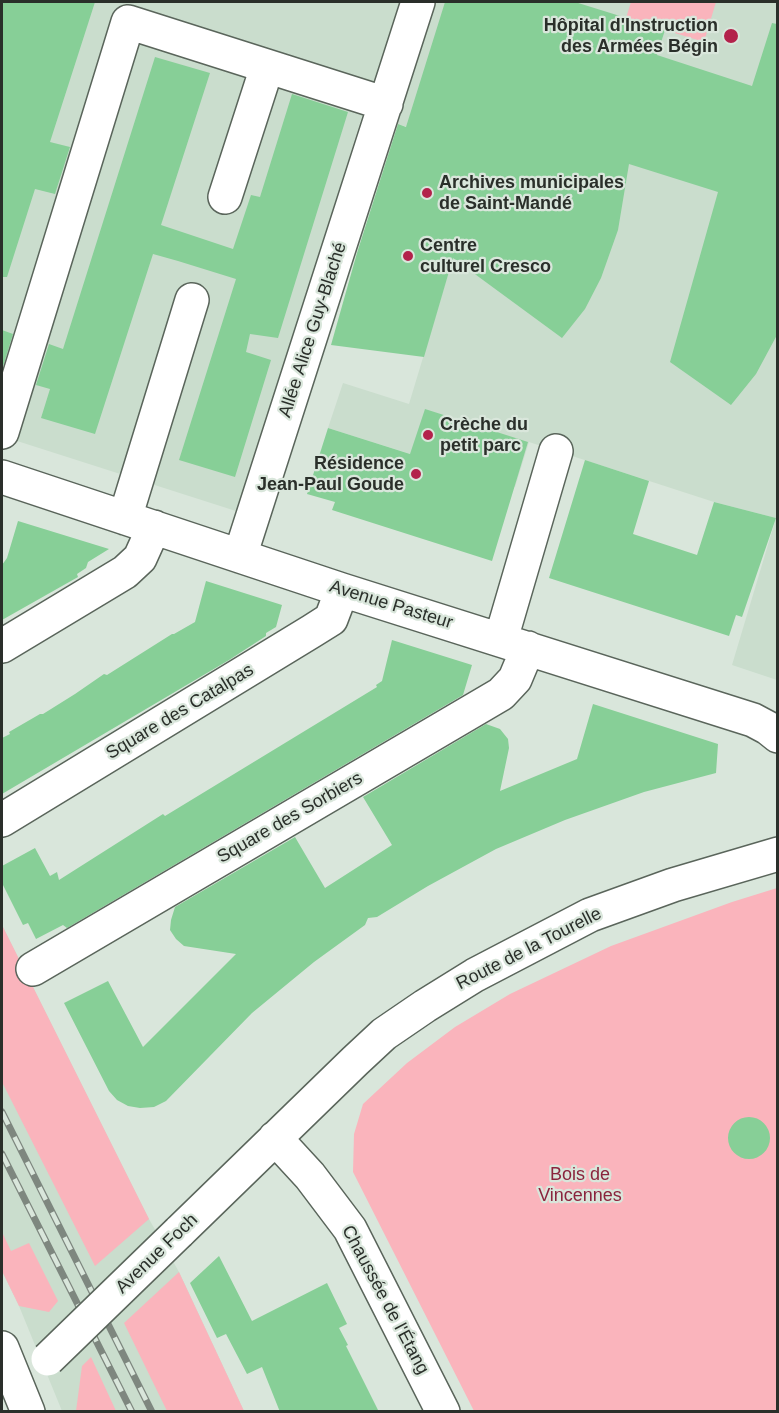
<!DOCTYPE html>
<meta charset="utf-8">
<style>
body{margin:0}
#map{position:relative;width:779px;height:1413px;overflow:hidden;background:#d9e6db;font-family:Helvetica,sans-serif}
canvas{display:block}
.frame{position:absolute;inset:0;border:3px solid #2a2f2a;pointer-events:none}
</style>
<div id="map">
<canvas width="779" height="1413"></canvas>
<div class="frame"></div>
</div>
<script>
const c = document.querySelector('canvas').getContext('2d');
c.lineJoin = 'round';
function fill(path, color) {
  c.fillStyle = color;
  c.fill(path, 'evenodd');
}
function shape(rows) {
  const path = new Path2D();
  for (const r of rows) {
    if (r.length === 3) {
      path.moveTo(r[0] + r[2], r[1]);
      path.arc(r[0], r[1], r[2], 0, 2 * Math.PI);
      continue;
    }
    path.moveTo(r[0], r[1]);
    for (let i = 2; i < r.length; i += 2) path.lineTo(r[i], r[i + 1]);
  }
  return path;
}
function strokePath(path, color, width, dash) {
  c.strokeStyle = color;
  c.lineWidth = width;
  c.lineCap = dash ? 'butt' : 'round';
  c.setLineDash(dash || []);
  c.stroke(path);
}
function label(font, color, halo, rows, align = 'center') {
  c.font = font + ' Helvetica,sans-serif';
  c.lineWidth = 4.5;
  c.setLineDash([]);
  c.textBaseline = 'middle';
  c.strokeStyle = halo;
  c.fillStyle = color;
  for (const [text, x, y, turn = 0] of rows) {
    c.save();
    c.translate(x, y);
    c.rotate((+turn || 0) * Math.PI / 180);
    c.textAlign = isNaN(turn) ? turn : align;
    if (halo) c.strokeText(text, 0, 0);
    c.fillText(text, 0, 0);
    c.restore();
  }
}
fill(shape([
 [2,2,777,2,777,680,732,665,776,518,714,502,529,442,515,487,328,428,343,383,409,404,485,152,395,123,362,116,239,512,14,440,2,405],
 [2,925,149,1219,179,1272,244,1411,62,1411,19,1306,2,1271]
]), '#caddcd');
fill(shape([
 [631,2,716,2,704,42,626,18],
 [777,888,777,1411,474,1411,353,1172,354,1134,363,1104,407,1063,455,1027,510,994,611,946,732,902],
 [2,925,149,1219,95,1266,2,1082],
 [2,1232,11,1251,29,1243,58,1301,49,1312,19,1306,2,1271],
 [179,1272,244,1411,167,1411,124,1323],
 [91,1357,116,1411,76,1411,82,1366]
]), '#fab4bc');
fill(shape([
 [2,2,95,2,50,142,70,147,55,194,35,189,7,277,2,277],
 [445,2,575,2,665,30,657,55,752,86,772,23,777,24,777,335,756,374,731,405,670,362,718,192,629,164,618,230,601,278,585,309,562,338,453,258,424,357,331,345,357,253,398,124,406,127],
 [155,57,210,73,161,225,233,249,251,195,260,197,292,94,348,112,278,338,250,334,246,352,271,360,235,477,179,460,236,279,178,261,153,254,95,434,41,418,50,389,36,385,49,344,63,349],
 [2,330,13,334,2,370],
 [425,409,528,442,492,561,332,510,335,502,307,494,328,428,410,454],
 [585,460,649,481,633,534,697,555,714,502,776,518,742,617,736,615,729,636,549,578],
 [18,521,109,549,88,562,86,568,77,574,78,577,2,620,2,565,7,558],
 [206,581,282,605,276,627,266,633,266,636,229,660,2,794,2,738,10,734,9,732,40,714,43,714,75,694,104,674,107,675,172,634,174,634,195,622],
 [392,640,472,665,463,695,67,928,63,925,36,939,28,923,23,925,2,883,2,866,35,848,50,876,57,872,59,880,163,814,165,816,377,687,376,685,382,681],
 [593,704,718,744,716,773,644,792,565,820,496,849,428,886,377,917,368,918,365,925,314,962,252,1013,166,1101,154,1107,140,1108,128,1106,117,1100,109,1091,64,1003,108,981,143,1047,236,954,184,946,176,939,170,930,171,920,175,907,295,837,325,888,392,845,363,797,486,724,500,729,508,739,509,748,500,791,577,759],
 [749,1138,21],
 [219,1256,252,1321,327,1283,347,1324,339,1328,348,1345,346,1346,379,1412,280,1412,262,1367,247,1374,226,1334,217,1338,190,1283]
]), '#87cf97');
const minor = shape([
 [225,197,267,67],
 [2,432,128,22,386,104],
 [2,477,342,590,753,720,768,728,778,736],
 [125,518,192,300],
 [240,556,418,2],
 [501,639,556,451],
 [2,646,125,572,140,558,154,527],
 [2,820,312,631,331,619,342,590],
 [33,969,501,694,515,679,528,648],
 [275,1138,310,1176,350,1229,443,1412],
 [179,1232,355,1061,384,1034,425,1006,475,975,590,915,673,885,778,854],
 [2,1348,28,1412]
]);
strokePath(minor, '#5a655b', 36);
strokePath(minor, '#fff', 33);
const rail = shape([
 [2,1112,152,1412],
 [2,1154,132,1412]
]);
strokePath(rail, '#7e877f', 7);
strokePath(rail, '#d9e6db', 4.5, [14]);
const minorBridge = shape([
 [48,1359,179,1232]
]);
strokePath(minorBridge, '#5a655b', 36, []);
strokePath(minorBridge, '#fff', 33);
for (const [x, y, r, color] of [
 [731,36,8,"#b3224b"],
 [427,193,6,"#b3224b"],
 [408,256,6,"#b3224b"],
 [428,435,6,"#b3224b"],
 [416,474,6,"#b3224b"]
]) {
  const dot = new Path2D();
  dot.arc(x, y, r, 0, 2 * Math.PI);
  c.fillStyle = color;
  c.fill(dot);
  strokePath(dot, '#d9e6db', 2);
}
label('bold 18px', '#2a2f2a', '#d9e6db', [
 ["Hôpital d'Instruction",718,26,"right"],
 ["des Armées Bégin",718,47,"right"],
 ["Archives municipales",439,183],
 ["de Saint-Mandé",439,204],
 ["Centre",420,246],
 ["culturel Cresco",420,267],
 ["Crèche du",440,425],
 ["petit parc",440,446],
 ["Résidence",404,464,"right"],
 ["Jean-Paul Goude",404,485,"right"]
], 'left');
label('18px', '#2a2f2a', '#d9e6db', [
 ["Allée Alice Guy-Blaché",313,330,-72],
 ["Avenue Pasteur",391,605,17],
 ["Square des Catalpas",180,712,-31],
 ["Square des Sorbiers",290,818,-30],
 ["Route de la Tourelle",529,949,-27],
 ["Avenue Foch",157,1254,-44],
 ["Chaussée de l'Étang",385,1300,62]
]);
label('18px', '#8a243d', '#d9e6db', [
 ["Bois de",580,1175],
 ["Vincennes",580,1196]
]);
</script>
